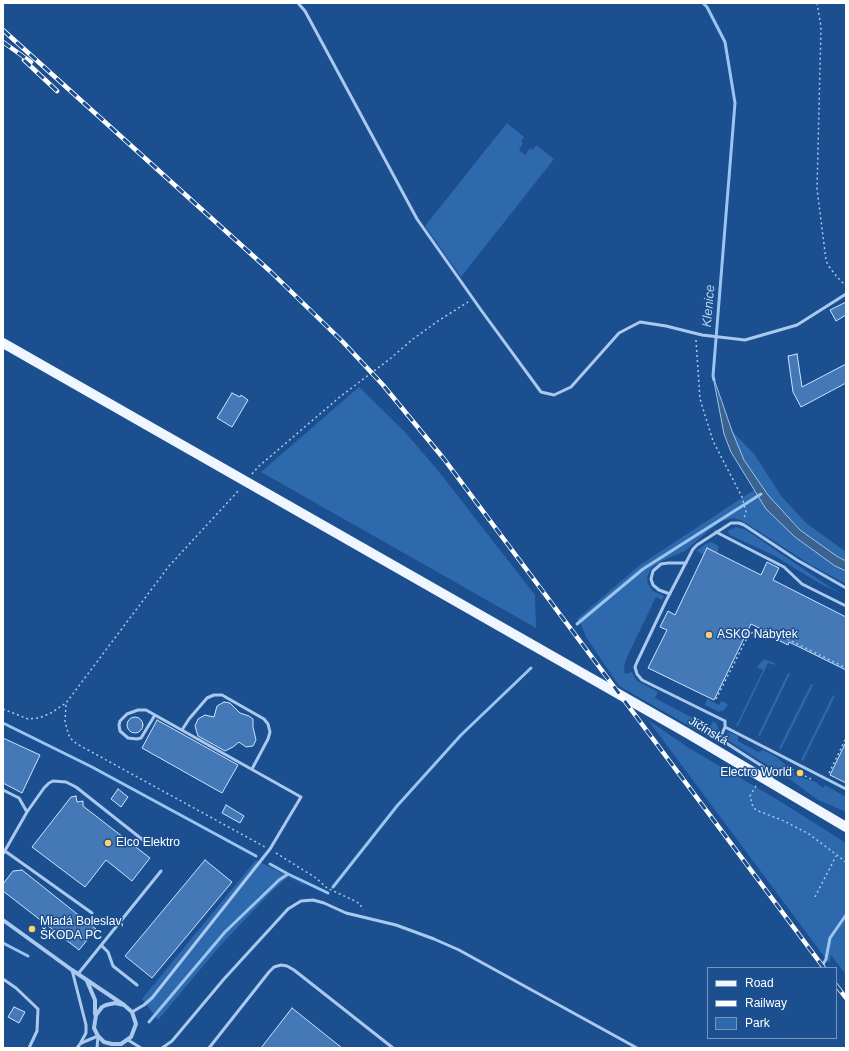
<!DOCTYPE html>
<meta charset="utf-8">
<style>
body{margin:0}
#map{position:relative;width:849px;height:1051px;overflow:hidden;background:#1b4f8f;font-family:Helvetica,sans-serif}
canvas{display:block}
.frame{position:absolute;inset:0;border:4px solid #fff;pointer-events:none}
.legend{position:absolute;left:707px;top:967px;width:130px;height:72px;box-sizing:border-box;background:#1b4f8f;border:1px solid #7695bc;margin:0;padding:5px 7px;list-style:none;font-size:12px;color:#fff}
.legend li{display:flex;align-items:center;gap:8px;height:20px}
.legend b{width:20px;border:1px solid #7695bc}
</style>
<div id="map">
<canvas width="849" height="1051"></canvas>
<div class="frame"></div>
<ul class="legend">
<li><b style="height:5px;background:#f0f6ff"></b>Road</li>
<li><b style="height:5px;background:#fff"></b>Railway</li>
<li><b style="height:11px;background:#2e69ad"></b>Park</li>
</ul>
</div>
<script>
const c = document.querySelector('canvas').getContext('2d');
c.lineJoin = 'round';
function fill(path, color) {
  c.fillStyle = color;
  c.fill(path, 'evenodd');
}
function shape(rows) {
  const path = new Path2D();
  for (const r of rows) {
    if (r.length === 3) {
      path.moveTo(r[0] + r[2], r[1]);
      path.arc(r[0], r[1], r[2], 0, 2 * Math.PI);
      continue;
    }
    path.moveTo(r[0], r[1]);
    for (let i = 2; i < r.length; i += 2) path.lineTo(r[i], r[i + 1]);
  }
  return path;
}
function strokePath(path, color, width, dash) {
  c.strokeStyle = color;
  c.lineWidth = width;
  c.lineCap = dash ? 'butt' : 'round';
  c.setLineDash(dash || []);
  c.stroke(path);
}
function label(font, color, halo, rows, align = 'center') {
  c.font = font + ' Helvetica,sans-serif';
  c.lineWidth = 3;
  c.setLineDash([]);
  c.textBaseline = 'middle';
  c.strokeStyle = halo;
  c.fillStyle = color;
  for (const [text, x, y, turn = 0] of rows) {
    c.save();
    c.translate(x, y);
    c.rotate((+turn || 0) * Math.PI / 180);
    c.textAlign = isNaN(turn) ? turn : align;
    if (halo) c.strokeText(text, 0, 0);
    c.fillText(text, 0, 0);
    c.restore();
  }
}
fill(shape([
 [507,123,524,137,521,141,523,143,519,150,525,155,530,148,533,150,536,145,554,159,461,277,425,226],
 [359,387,405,432,440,473,535,595,536,628,261,472],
 [732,431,754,454,782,497,806,523,846,552,846,561,838,557,800,530,768,495,744,460],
 [754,490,766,509,835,566,846,571,846,584,811,565,741,520,733,518,722,521,709,530,685,551,662,561,651,568,647,578,648,584,653,591,664,596,662,600,656,597,627,657,624,666,625,674,632,672,637,681,658,692,655,698,710,727,713,721,716,723,718,727,716,737,718,742,721,744,619,686,586,637,581,624,577,619,640,565],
 [736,527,746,530,830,587,846,596,819,583,773,555,730,535,728,532,729,530],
 [711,542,717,545,719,547,717,553,704,555,696,551,707,543],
 [764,659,774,663,776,665,768,663,738,726,736,726,763,670,757,667],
 [788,673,790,674,760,736,758,735],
 [811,684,813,685,781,749,779,748],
 [833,695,835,696,803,761,801,760],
 [707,699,719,705,721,701,728,704,724,710,719,712,705,705],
 [648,720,689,748,778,800,846,843,846,975,831,955,829,963],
 [728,732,738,736,738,741,758,752,763,750,775,756,786,765,784,767,795,773,794,775,816,782,823,788,825,785,846,797,846,812,818,800,791,780,726,739,725,737],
 [256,860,305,885,303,885,288,877,271,892,219,947,158,1020,142,999]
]), '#2e69ad');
const water = shape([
 [713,376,732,431,744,460,768,495,800,530,838,557,846,561,846,571,835,566,795,537,766,509,731,452,724,434,713,376]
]);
fill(water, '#3c6290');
strokePath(water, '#9cc4f0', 1);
strokePath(shape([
 [703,3,707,7,725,42,735,103,713,376,714,380],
 [577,624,643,569,761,494],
 [3,723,92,767,256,856],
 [270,864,288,874],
 [333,887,397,806,461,735,531,668],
 [3,943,28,956],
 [821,968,826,959,830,938,846,915],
 [149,1022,225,932,279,880,288,874,328,893]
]), '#9cc4f0', 3);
const building = shape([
 [846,302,846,315,836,321,830,310,846,302],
 [797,354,802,387,846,364,846,383,801,407,793,392,788,356,797,354],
 [232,393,240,397,241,395,248,400,232,427,217,418,232,393],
 [707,548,761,575,767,562,779,568,773,580,846,617,846,670,789,642,788,645,774,638,776,636,751,624,714,700,648,668,667,630,660,627,668,611,675,615,707,548],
 [224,702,230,703,240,713,249,716,253,719,253,727,256,740,253,746,246,747,239,742,233,747,225,751,198,736,195,726,198,719,205,715,214,717,217,706,224,702],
 [135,725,8],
 [157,720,238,765,222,793,142,748,157,720],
 [3,738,40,755,22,793,3,783,3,738],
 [846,742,846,783,830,775,846,742],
 [118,789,128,797,121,807,111,799,118,789],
 [76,796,77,802,83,801,83,806,150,858,132,881,106,860,85,887,32,847,71,797,76,796],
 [226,805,244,816,240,823,222,813,226,805],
 [205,860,232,882,152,978,125,956,205,860],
 [22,870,96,929,79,950,3,891,3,884,13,871,22,870],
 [14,1007,25,1012,19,1023,8,1017,14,1007],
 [292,1008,342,1048,261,1048,292,1008]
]);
fill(building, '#4478b7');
strokePath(building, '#cfe3fa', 1);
strokePath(shape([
 [817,3,821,27,817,189,826,260,828,265,837,277,846,286],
 [696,340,700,399,713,441,742,497,746,512,744,518],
 [252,474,258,467,341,396,391,358,413,339,438,321,468,302],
 [716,699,749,634,765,628,846,668],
 [66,705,65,721,68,733,70,738,77,744,265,847],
 [3,709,28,719,39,718,51,713,66,703,169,566,240,489],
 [787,767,811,779],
 [829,773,846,738],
 [756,786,750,796,753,807,756,810,784,821,809,834,846,862],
 [276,853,316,878,327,888,355,901,360,904,363,910],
 [815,897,836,856]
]), '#a9c9ee', 1.5, [2, 3]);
strokePath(shape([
 [298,3,305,11,417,219,481,310,541,392,554,395,571,387,619,333,640,322,666,326,702,335,745,340,797,325,846,294],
 [716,532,784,567,802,584,846,606],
 [846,588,797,560,744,525,739,523,731,523,697,545,693,549,666,601,637,662,635,667,637,674,642,680,725,721,725,727,846,789],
 [670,594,659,590,653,585,651,579,653,571,661,564,668,563,686,563],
 [725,727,721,736,723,741,765,768,772,779],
 [182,730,189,719,207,698,214,695,222,695,264,719,268,724,270,732,268,739,252,769],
 [3,790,19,798,27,812],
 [5,851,92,913],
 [3,854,27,812,44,788,49,783,53,781,66,782,76,787,148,844],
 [101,945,108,952,113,966,137,985],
 [72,970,86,1025,86,1033,80,1044],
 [78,974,161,871],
 [3,979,16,988,38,1009,37,1031,29,1048],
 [132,1012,144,1005,152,998,270,849,301,797,146,710,138,710,127,714,120,721,119,725,120,731,128,738,137,739,141,738,155,715],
 [128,1040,141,1048],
 [77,1048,80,1044,86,1041,98,1036],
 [97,1048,98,1036],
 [162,1048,172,1041,224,979,288,909,301,901,313,900,324,903,346,913,396,925,434,939,459,950,637,1048],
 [209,1048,269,972,274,967,281,965,287,966,294,970,393,1048]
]), '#a9c9ee', 3);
strokePath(shape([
 [3,920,72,970,124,1005,132,1012,136,1024,131,1037,121,1044,112,1044,104,1042,98,1036,94,1028,96,1015,102,1007,106,1005,115,1003,124,1005],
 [87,981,95,1000,95,1014]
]), '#a9c9ee', 4);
strokePath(shape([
 [3,343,687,733,846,827]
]), '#f0f6ff', 10);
const rail = shape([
 [3,30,271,272,343,342,383,385,444,459,824,968],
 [3,42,31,62],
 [24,60,57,91],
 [836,985,846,998]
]);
strokePath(rail, '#fff', 4.5);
strokePath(rail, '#1b4f8f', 3, [9]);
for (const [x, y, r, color] of [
 [709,635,4,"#ffd166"],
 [800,773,4,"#ffd166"],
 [108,843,4,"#ffd166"],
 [32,929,4,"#ffd166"]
]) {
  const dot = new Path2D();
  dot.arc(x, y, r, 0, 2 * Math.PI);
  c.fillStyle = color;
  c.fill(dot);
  strokePath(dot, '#1b4f8f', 1.5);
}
label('12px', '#fff', '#1b4f8f', [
 ["ASKO Nábytek",717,635],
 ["Electro World",792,773,"right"],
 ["Elco Elektro",116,843],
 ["Mladá Boleslav,",40,922],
 ["ŠKODA PC",40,936]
], 'left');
label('12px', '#fff', '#1b4f8f', [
 ["Jičínská",708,731,31]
]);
label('italic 13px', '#b5d3f5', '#1b4f8f', [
 ["Klenice",709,306,-85]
]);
</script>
